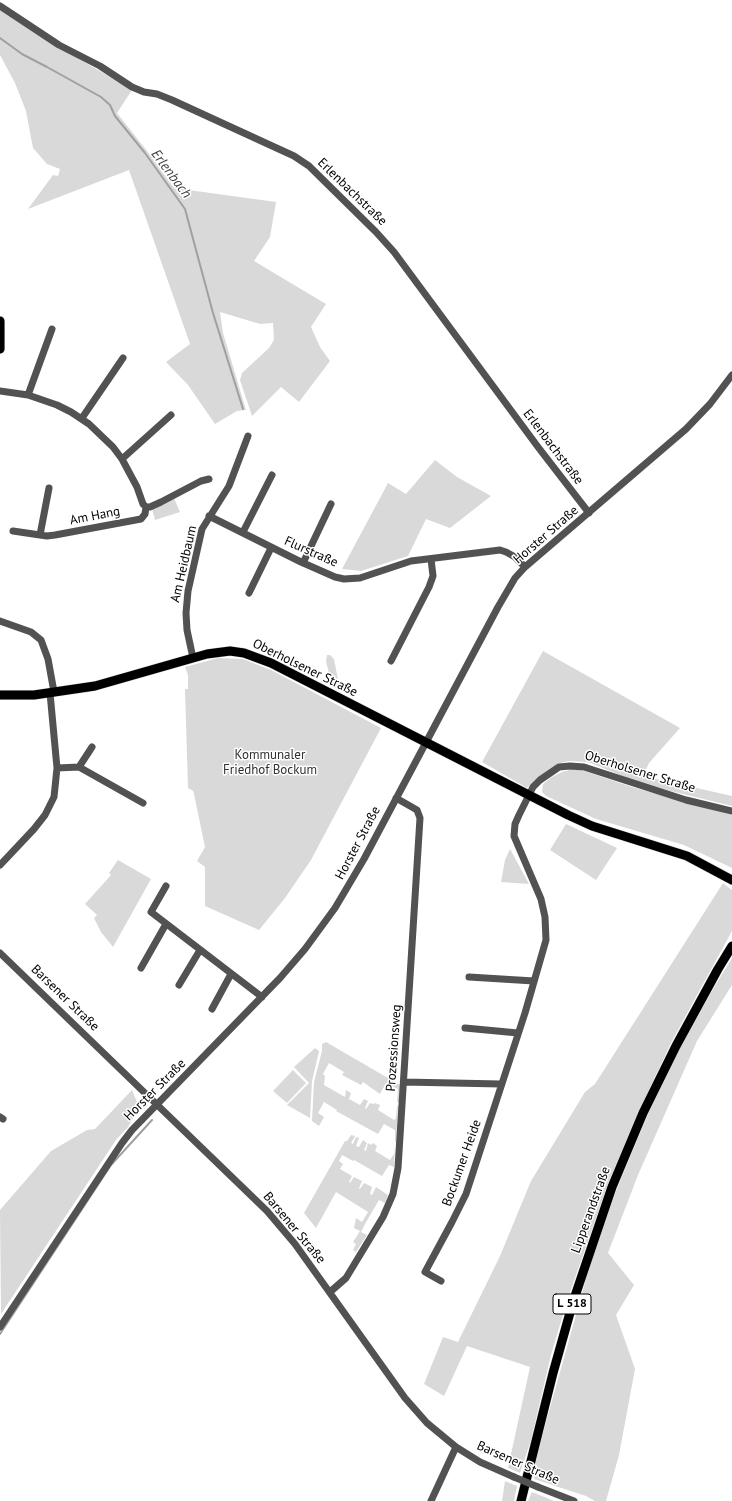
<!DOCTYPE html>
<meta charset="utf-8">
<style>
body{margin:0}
canvas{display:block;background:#fff}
</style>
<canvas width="732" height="1501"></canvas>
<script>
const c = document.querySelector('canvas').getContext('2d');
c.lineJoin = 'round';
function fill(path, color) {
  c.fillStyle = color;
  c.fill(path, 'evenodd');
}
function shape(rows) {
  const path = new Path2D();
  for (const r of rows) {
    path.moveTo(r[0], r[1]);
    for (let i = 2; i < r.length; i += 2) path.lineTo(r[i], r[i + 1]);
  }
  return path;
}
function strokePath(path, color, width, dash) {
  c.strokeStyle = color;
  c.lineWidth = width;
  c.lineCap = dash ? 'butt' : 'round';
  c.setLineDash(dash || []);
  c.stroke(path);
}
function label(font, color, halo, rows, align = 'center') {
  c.font = font + ' "PT Sans",sans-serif';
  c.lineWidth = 3;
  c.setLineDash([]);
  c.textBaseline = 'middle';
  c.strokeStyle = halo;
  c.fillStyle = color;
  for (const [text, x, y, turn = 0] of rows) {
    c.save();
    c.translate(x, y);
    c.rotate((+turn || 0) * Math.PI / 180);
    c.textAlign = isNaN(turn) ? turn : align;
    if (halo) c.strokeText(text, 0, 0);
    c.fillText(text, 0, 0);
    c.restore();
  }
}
fill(shape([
 [0,10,35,33,132,90,117,113,147,151,174,188,276,202,270,237,254,261,326,304,311,327,320,347,330,361,299,402,281,387,252,416,240,380,242,373,269,348,274,340,273,323,260,324,220,312,223,333,246,410,237,411,215,424,188,385,166,362,190,344,129,170,28,209,53,175,58,176,60,169,47,164,33,148,26,111,15,83,0,55],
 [435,460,457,477,491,496,450,528,426,519,408,556,361,571,342,569,388,483,406,494],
 [174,498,180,512,155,520,152,509],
 [543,651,680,728,649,763,643,776,732,796,732,806,642,784,588,762,569,761,557,764,535,780,527,788,482,762],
 [327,655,330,655,334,659,340,690,332,686,326,661],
 [218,658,243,659,271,670,381,728,311,860,285,898,259,930,205,906,205,867,197,861,205,847,194,794,193,791,188,788,185,689,188,689,188,675,185,667],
 [573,769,584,771,632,787,732,815,732,868,684,845,596,819,546,796,542,792,543,784,552,777,562,772],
 [566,824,617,848,596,880,550,850],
 [510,849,529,884,501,882,505,860],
 [118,860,151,879,113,947,101,932,94,918,97,915,85,904,111,875,109,873],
 [723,883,732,890,732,931,672,1041,639,1111,609,1181,568,1298,551,1355,531,1440,520,1473,508,1468,530,1367,467,1346,444,1396,424,1384,443,1337,458,1342,500,1256,531,1181,585,1092,595,1084],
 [732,958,732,985,697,1041,638,1175,608,1253,634,1285,616,1315,635,1369,619,1455,606,1501,595,1501,586,1496,534,1479,536,1458,593,1254,616,1191,649,1112,678,1052,713,989],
 [326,1042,400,1085,399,1102,397,1102,398,1089,386,1083,380,1094,363,1082,361,1085,342,1075,344,1072,329,1063,323,1074,325,1076,324,1085,345,1097,346,1090,351,1093,349,1099,360,1105,364,1099,368,1101,365,1108,366,1109,370,1103,374,1104,375,1103,380,1105,378,1110,394,1120,396,1118,397,1106,398,1106,396,1142,395,1142,395,1130,384,1124,378,1134,336,1111,337,1110,324,1102,318,1113,324,1117,319,1126,312,1121,314,1082,322,1051,322,1044],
 [315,1048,319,1051,312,1081,310,1118,287,1105,309,1083,294,1067],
 [293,1070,306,1083,287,1103,273,1091],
 [132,1090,137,1102,134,1117,128,1127,116,1140,1,1314,0,1210,51,1151,87,1130,95,1129],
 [351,1135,355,1136,351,1143,353,1144,356,1137,359,1138,356,1146,359,1147,363,1140,367,1143,364,1150,366,1151,368,1143,371,1145,373,1143,377,1146,375,1151,390,1160,394,1154,395,1148,394,1167,389,1165,382,1176,354,1160,353,1161,342,1155,339,1161,343,1164,340,1169,352,1176,349,1182,350,1183,354,1177,362,1181,359,1188,360,1189,364,1183,372,1187,370,1194,372,1195,376,1187,388,1195,385,1203,379,1200,365,1224,361,1232,367,1235,356,1252,353,1250,356,1244,353,1242,360,1231,354,1228,356,1218,362,1222,368,1212,336,1192,316,1228,304,1213,345,1141,347,1141],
 [505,1481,517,1486,514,1501,502,1501],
 [532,1492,554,1501,528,1501]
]), '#d9d9d9');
strokePath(shape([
 [0,38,22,54,47,67,101,97,110,105,115,116,145,153,185,209,213,313,243,409],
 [0,1334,111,1165,152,1120]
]), '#a0a0a0', 2);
const major = shape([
 [0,321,0,349],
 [0,695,34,695,95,686,207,654,230,651,244,653,271,663,568,815,592,826,687,856,732,880],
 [521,1501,553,1373,573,1302,612,1187,643,1113,676,1046,718,969,732,946]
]);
strokePath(major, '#dbdbdb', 10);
strokePath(shape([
 [0,6,59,45,100,66,132,87,144,92,157,94,172,100,294,156,309,166,376,232,394,252,538,447,589,513],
 [0,391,28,395,57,405,71,412,89,424,113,447,122,459,137,487,143,504,146,507,145,514,141,519,55,535,47,536,40,535,49,488],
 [28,395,52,329],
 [82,418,123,358],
 [122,459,171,415],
 [146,507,150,507,161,502,201,481,209,479],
 [209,516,301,562,335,577,344,579,360,578,411,561,500,550,506,552,515,557,525,567],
 [13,531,40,535],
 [243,532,272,475],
 [303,563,331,504],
 [249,593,271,548],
 [0,621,31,632,41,640,48,659,54,692],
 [193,658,187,630,186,613,188,591,202,529,229,486,248,436],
 [391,661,429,587,433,576,431,559],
 [79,767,92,747],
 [57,768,79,767,143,803],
 [0,865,34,829,45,815,54,797,57,768,50,693],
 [166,886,151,912,262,997],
 [0,953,267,1211,295,1244,405,1398,427,1423,456,1447,480,1462,514,1477],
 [141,968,166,924],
 [469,977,534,981],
 [179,985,200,950],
 [212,1009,231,974],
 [465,1028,518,1033],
 [404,1082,501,1084],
 [0,1117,3,1119],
 [441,1281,425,1272,452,1222,466,1194,525,1013,546,940,545,917,541,899,514,836,515,824,519,815,533,787,540,780,559,767,570,766,584,767,686,800,732,811],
 [330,1292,346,1278,383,1217,393,1194,398,1168,420,818,417,810,396,798],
 [0,1327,122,1143,132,1130,280,978,305,949,335,908,364,859,498,607,515,578,525,567,686,429,710,404,732,375],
 [538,1487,574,1501],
 [431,1501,456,1447]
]), '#525252', 7);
strokePath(major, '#000', 9);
strokePath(shape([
 [514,1477,538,1487]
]), '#525252', 7);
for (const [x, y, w] of [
 [572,1304,38]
]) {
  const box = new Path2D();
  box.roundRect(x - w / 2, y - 10, w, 20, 3);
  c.fillStyle = '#fff';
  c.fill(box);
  strokePath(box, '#000', 1);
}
label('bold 12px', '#000', null, [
 ["L 518",572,1304]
]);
label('13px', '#000', '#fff', [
 ["Erlenbachstraße",352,192,44],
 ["Erlenbachstraße",553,447,53],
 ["Am Hang",95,516,-11],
 ["Horster Straße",546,535,-41],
 ["Flurstraße",311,552,24],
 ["Am Heidbaum",184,564,-77],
 ["Oberholsener Straße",305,668,26],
 ["Oberholsener Straße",640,772,17],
 ["Horster Straße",358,843,-62],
 ["Barsener Straße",65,998,44],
 ["Prozessionsweg",394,1048,-86],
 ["Horster Straße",155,1090,-45],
 ["Bockumer Heide",462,1163,-70],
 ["Lipperandstraße",591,1210,-70],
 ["Barsener Straße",294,1228,50],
 ["Barsener Straße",518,1463,24]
]);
label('13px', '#303030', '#fff', [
 ["Kommunaler",270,755],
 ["Friedhof Bockum",270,770]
]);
label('italic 14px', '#414141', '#fff', [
 ["Erlenbach",171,174,53]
]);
</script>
